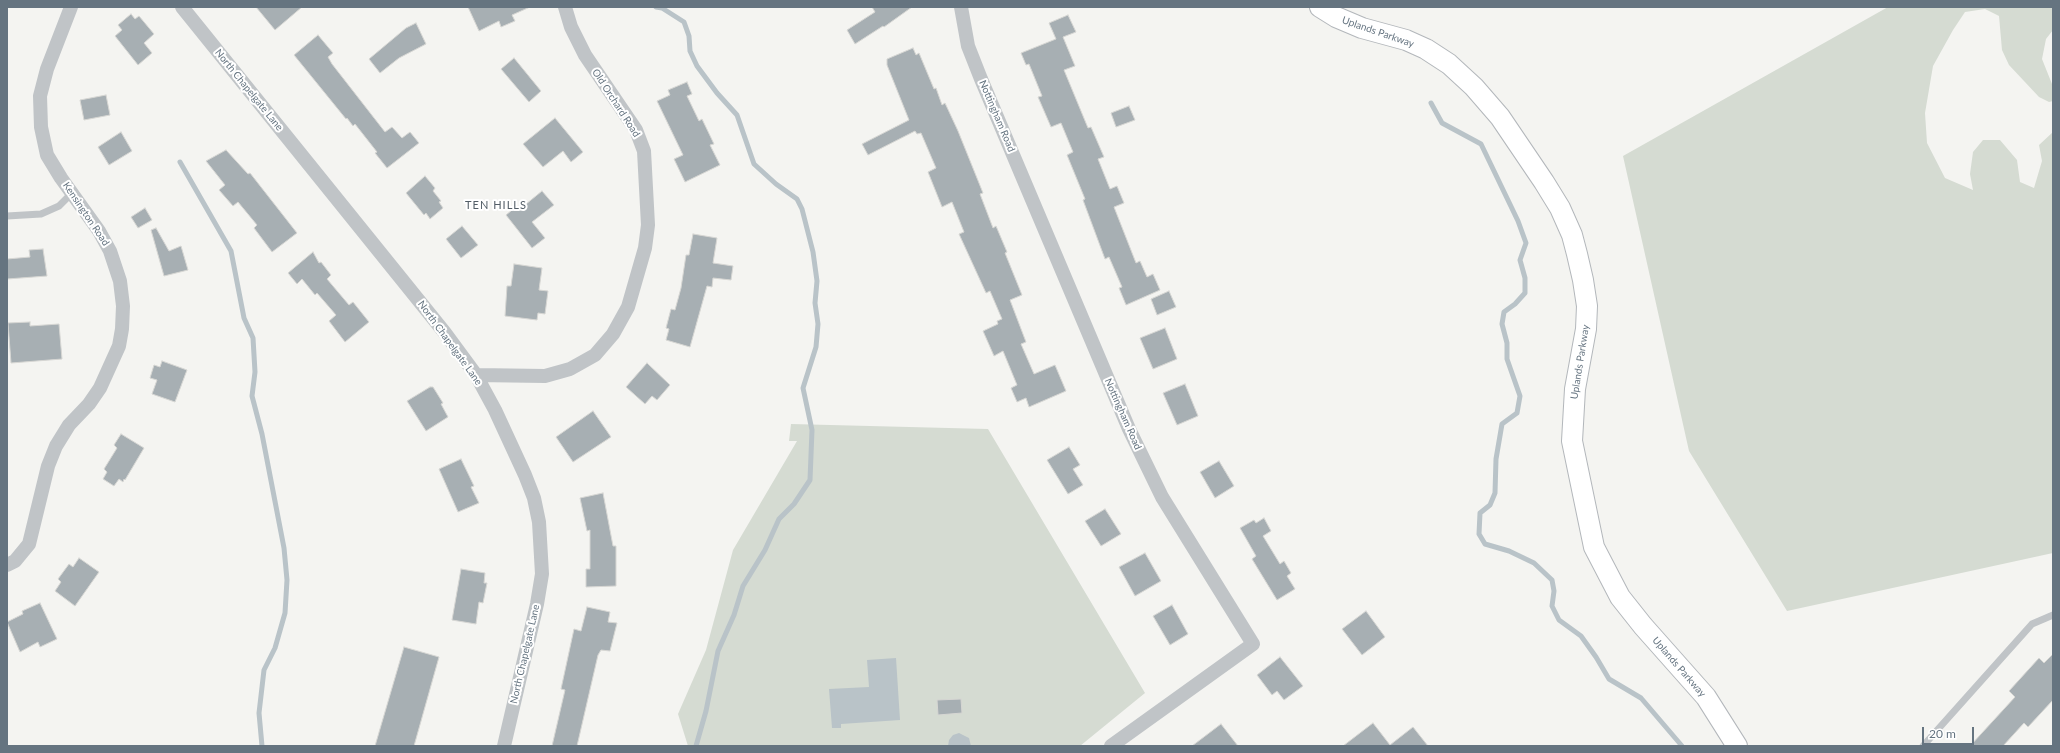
<!DOCTYPE html>
<style>
body{margin:0}
#map{position:relative;width:2060px;height:753px;overflow:hidden;background:#f4f4f1;font-family:Lato,sans-serif}
canvas{display:block}
.frame{position:absolute;inset:0;border:8px solid #657480;pointer-events:none}
.scale{position:absolute;left:1922px;top:727px;width:52px;height:18px;box-sizing:border-box;border:2px solid #657480;border-top:0;padding-left:5px;font-size:12px;line-height:14px;white-space:nowrap;color:#657480;-webkit-text-stroke:3px #fff;paint-order:stroke}
</style>
<div id="map">
<canvas width="2060" height="753"></canvas>
<div class="frame"></div>
<div class="scale">20 m</div>
</div>
<script>
const c = document.querySelector('canvas').getContext('2d');
c.lineJoin = 'round';
function fill(path, color) {
  c.fillStyle = color;
  c.fill(path, 'evenodd');
}
function shape(rows) {
  const path = new Path2D();
  for (const r of rows) {
    path.moveTo(r[0], r[1]);
    for (let i = 2; i < r.length; i += 2) path.lineTo(r[i], r[i + 1]);
  }
  return path;
}
function strokePath(path, color, width, dash) {
  c.strokeStyle = color;
  c.lineWidth = width;
  c.lineCap = dash ? 'butt' : 'round';
  c.setLineDash(dash || []);
  c.stroke(path);
}
function label(font, color, halo, rows, align = 'center') {
  c.font = font + ' Lato,sans-serif';
  c.lineWidth = 4;
  c.setLineDash([]);
  c.textBaseline = 'middle';
  c.strokeStyle = halo;
  c.fillStyle = color;
  for (const [text, x, y, turn = 0] of rows) {
    c.save();
    c.translate(x, y);
    c.rotate((+turn || 0) * Math.PI / 180);
    c.textAlign = isNaN(turn) ? turn : align;
    if (halo) c.strokeText(text, 0, 0);
    c.fillText(text, 0, 0);
    c.restore();
  }
}
fill(shape([
 [1888,7,2053,7,2053,30,2046,39,2042,59,2052,84,2053,101,2049,102,2039,97,2009,65,2002,50,1999,16,1985,9,1965,12,1953,30,1933,66,1925,113,1927,143,1945,178,1973,190,1970,174,1973,152,1983,140,2000,140,2017,160,2020,182,2034,188,2042,161,2039,145,2053,132,2053,553,1787,611,1689,451,1623,156],
 [791,424,988,429,1145,693,1080,746,688,746,678,714,706,650,733,550,797,441,789,441]
]), '#d5dbd2');
fill(shape([
 [896,658,900,720,841,724,841,728,832,728,829,689,869,687,867,660],
 [959,733,969,738,971,746,948,746,949,740,953,735]
]), '#b9c3c8');
strokePath(shape([
 [656,7,662,8,684,22,689,36,690,51,697,66,717,93,737,115,754,164,776,184,797,199,802,209,813,252,817,281,815,303,818,324,816,347,803,388,812,430,810,480,794,504,779,519,765,550,743,586,734,615,718,651,706,711,696,746],
 [1431,103,1442,123,1481,144,1518,221,1526,243,1520,260,1525,278,1525,293,1515,304,1504,312,1502,324,1507,343,1507,359,1520,396,1517,413,1502,424,1496,459,1495,493,1490,505,1480,513,1479,534,1485,544,1509,551,1534,563,1552,580,1554,591,1552,606,1559,620,1581,636,1596,657,1609,679,1641,698,1682,746],
 [180,162,231,251,244,318,253,338,255,372,252,396,262,434,284,548,287,580,285,613,275,648,264,670,259,713,262,746]
]), '#b9c3c8', 5);
const building = shape([
 [256,7,302,7,275,30,256,7],
 [468,7,530,7,512,15,515,21,501,27,499,21,479,31,468,7],
 [872,7,912,7,884,27,883,26,855,44,847,30,875,12,872,7],
 [131,14,135,19,139,16,154,34,144,43,152,53,138,65,115,36,122,30,118,25,131,14],
 [1068,15,1076,32,1063,37,1075,66,1064,70,1088,128,1091,127,1104,157,1098,159,1110,189,1117,186,1124,203,1114,207,1136,263,1140,261,1147,277,1153,274,1160,290,1126,305,1119,288,1122,287,1109,257,1105,259,1083,200,1085,199,1067,155,1073,152,1061,123,1051,127,1038,97,1042,96,1029,64,1026,65,1021,53,1056,39,1049,23,1068,15],
 [416,23,426,44,399,58,380,73,369,59,406,28,416,23],
 [318,35,333,53,328,57,332,64,385,132,392,127,402,138,410,132,419,143,387,168,375,153,377,152,355,124,353,126,347,118,346,119,294,55,318,35],
 [913,48,916,55,919,53,934,89,936,88,942,105,945,103,958,131,983,193,980,194,993,228,996,226,1007,252,1005,253,1022,295,1010,300,1026,342,1021,344,1034,374,1055,365,1066,391,1029,407,1026,398,1017,402,1011,388,1017,385,1003,351,994,356,983,331,998,324,997,321,1002,319,990,291,986,293,959,234,964,232,952,202,942,207,928,172,936,168,921,133,917,134,915,131,868,155,862,144,909,120,887,65,887,59,913,48],
 [514,58,541,91,529,102,501,69,514,58],
 [687,82,692,94,687,96,699,121,702,119,714,144,710,145,720,165,685,182,674,159,683,155,657,101,670,95,668,90,687,82],
 [106,95,110,115,84,120,80,100,106,95],
 [1129,106,1135,120,1116,127,1111,113,1129,106],
 [555,118,583,152,571,162,563,151,543,167,523,144,555,118],
 [121,132,132,151,109,165,98,147,121,132],
 [226,150,248,174,250,173,297,233,272,252,254,228,257,225,238,202,233,206,219,190,225,185,206,161,226,150],
 [425,176,435,188,433,191,441,201,439,202,443,208,430,219,426,213,424,215,406,193,425,176],
 [542,191,554,205,532,222,545,238,532,248,506,215,517,206,520,209,542,191],
 [145,208,152,220,138,228,131,217,145,208],
 [462,226,478,245,461,258,446,239,462,226],
 [156,228,169,251,181,246,188,270,164,276,151,230,156,228],
 [693,234,717,238,713,263,733,266,731,280,713,278,712,287,707,286,690,347,666,340,669,329,666,328,671,309,675,310,681,288,686,255,689,255,693,234],
 [43,249,47,276,7,279,7,259,30,257,29,250,43,249],
 [313,252,319,263,321,262,331,275,327,279,349,305,353,302,369,322,345,342,329,321,336,315,317,293,315,295,302,279,297,284,288,273,313,252],
 [514,264,542,268,539,290,548,291,545,314,538,313,537,320,505,316,507,286,511,286,514,264],
 [1169,291,1176,307,1157,315,1151,299,1169,291],
 [30,322,30,326,59,324,62,359,11,363,8,323,30,322],
 [1165,328,1177,359,1153,369,1140,338,1165,328],
 [162,361,187,370,175,402,152,394,157,380,150,378,154,365,160,367,162,361],
 [647,363,670,385,657,400,652,396,645,404,626,387,647,363],
 [1185,384,1198,416,1177,425,1163,393,1185,384],
 [430,387,433,387,443,403,441,404,448,417,426,431,407,401,430,387],
 [593,411,611,437,573,462,556,437,593,411],
 [121,434,144,448,125,480,124,479,123,482,119,479,114,486,103,479,107,472,104,469,117,448,114,445,121,434],
 [1069,447,1080,465,1073,469,1083,485,1068,494,1047,460,1069,447],
 [461,459,474,486,471,487,479,503,458,512,439,469,461,459],
 [1219,461,1234,486,1215,498,1200,472,1219,461],
 [603,493,613,546,616,546,616,586,586,587,586,569,590,569,590,530,587,531,580,498,603,493],
 [1105,509,1121,534,1101,546,1085,521,1105,509],
 [1264,518,1271,531,1263,536,1280,564,1284,561,1291,573,1287,576,1295,589,1277,600,1252,559,1256,556,1240,528,1254,520,1256,523,1264,518],
 [1145,553,1161,581,1135,596,1119,567,1145,553],
 [79,558,99,572,75,606,55,591,61,582,58,579,69,564,73,567,79,558],
 [461,569,485,573,484,583,487,583,483,603,479,602,476,624,452,620,461,569],
 [40,603,57,639,40,647,38,642,20,652,7,622,23,614,22,611,40,603],
 [1172,605,1188,634,1170,645,1153,616,1172,605],
 [587,607,610,612,608,622,617,623,610,651,601,650,598,655,577,746,552,746,565,690,561,689,574,629,581,631,587,607],
 [1366,611,1385,637,1362,655,1342,629,1366,611],
 [404,647,439,657,414,746,375,746,404,647],
 [2053,654,2053,700,2028,727,2024,723,2003,746,1970,746,2015,697,2009,691,2039,658,2044,663,2053,654],
 [1280,657,1303,686,1284,700,1277,691,1272,695,1257,675,1280,657],
 [961,699,962,713,938,715,937,700,961,699],
 [1373,723,1390,745,1413,727,1428,746,1343,746,1373,723],
 [1221,724,1238,746,1192,746,1221,724]
]);
fill(building, '#a7afb3');
strokePath(building, '#d6d6d3', 1);
const secondary = shape([
 [1320,7,1336,17,1362,28,1406,40,1426,49,1449,64,1474,87,1500,117,1544,182,1560,208,1572,235,1577,254,1583,280,1587,306,1586,329,1575,389,1572,441,1594,547,1620,597,1643,626,1706,697,1737,746]
]);
strokePath(secondary, '#b3b7bb', 22);
strokePath(shape([
 [7,216,41,214,59,206,72,193],
 [1923,746,2032,624,2053,615]
]), '#c0c4c7', 7);
strokePath(shape([
 [182,7,445,333,476,375,495,410,525,475,534,498,539,522,542,574,537,604,504,746],
 [961,7,968,46,981,79,1129,429,1162,497,1253,644,1111,746],
 [476,375,545,376,570,369,595,355,613,334,628,307,645,248,648,225,644,151,636,130,585,55,571,27,565,7],
 [7,565,15,561,29,544,48,466,56,446,69,425,89,404,100,388,119,346,122,329,123,306,120,281,110,251,99,231,61,178,47,155,41,127,40,96,47,69,71,7]
]), '#c0c4c7', 14);
strokePath(secondary, '#fff', 20);
label('10px', '#657480', '#fff', [
 ["Uplands Parkway",1378,32,19],
 ["North Chapelgate Lane",249,90,51],
 ["Old Orchard Road",616,103,57],
 ["Nottingham Road",997,116,67],
 ["Kensington Road",86,214,56],
 ["North Chapelgate Lane",450,343,54],
 ["Uplands Parkway",1580,362,-81],
 ["Nottingham Road",1123,414,66],
 ["North Chapelgate Lane",525,654,-77],
 ["Uplands Parkway",1679,667,49]
]);
c.letterSpacing = '1px';
label('11px', '#525d66', '#fff', [
 ["TEN HILLS",496,205]
]);
c.letterSpacing = '0px';
</script>
